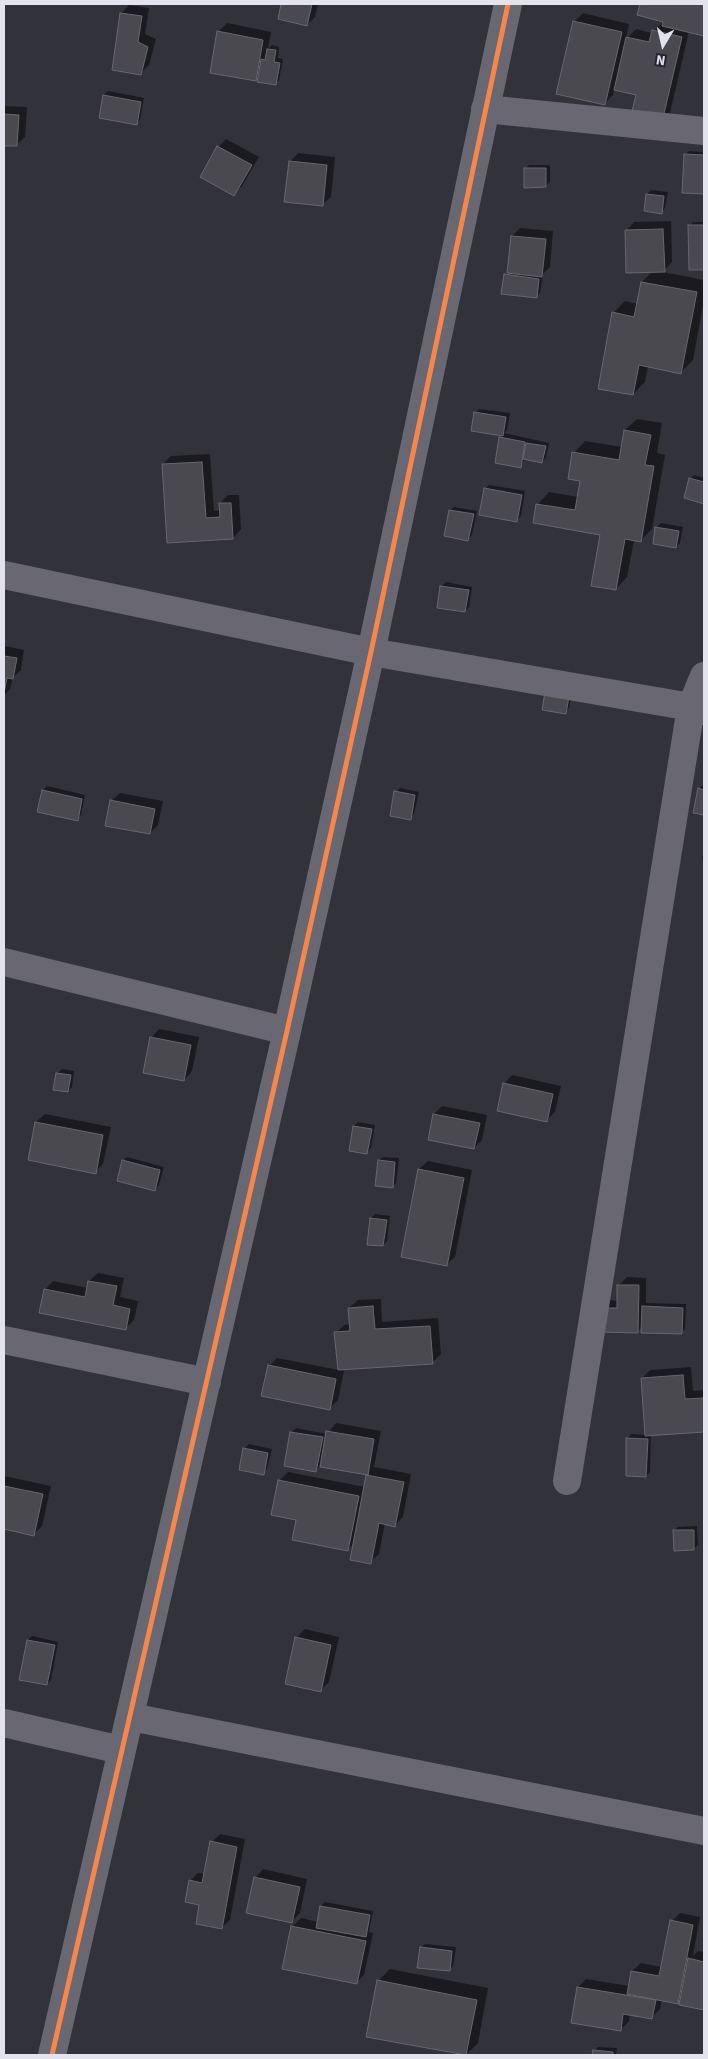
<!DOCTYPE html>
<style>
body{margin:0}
#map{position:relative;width:708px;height:2059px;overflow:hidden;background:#32323a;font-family:"Source Sans 3",sans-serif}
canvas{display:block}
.frame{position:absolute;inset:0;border:5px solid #e3e3ed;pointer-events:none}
.north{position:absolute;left:638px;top:20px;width:50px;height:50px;-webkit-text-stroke:4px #252433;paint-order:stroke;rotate:189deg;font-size:14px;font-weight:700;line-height:20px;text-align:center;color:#e3e3ed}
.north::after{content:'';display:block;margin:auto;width:18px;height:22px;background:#e3e3ed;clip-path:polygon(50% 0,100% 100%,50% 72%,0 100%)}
</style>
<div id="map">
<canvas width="708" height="2059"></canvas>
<div class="frame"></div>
<div class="north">N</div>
</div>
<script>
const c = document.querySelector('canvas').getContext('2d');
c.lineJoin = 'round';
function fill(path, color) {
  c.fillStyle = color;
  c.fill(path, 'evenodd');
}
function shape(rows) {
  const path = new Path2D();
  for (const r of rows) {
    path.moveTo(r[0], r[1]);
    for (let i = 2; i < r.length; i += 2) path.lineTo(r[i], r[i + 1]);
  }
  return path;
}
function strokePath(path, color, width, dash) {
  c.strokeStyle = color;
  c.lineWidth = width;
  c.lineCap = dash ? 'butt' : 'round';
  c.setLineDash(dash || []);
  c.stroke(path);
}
fill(shape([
 [283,4,318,4,315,17,307,25,279,19],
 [642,4,704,4,704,35,689,31,670,113,661,121,638,94,614,88,613,95,605,103,574,22,583,13,629,24,626,39,636,29,652,33,664,21,639,15],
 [129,5,149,8,145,34,156,39,149,65,141,73,121,14],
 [227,23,271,32,268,49,272,45,279,47,278,58,283,59,279,80,275,84,260,76,256,80,218,32],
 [108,91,144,98,140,120,136,124,104,95],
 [4,106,27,107,25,137,16,145,4,144],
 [226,139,259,157,242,186,234,194,218,147],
 [689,151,704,152,704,193,683,192,685,155],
 [298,153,335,157,331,197,322,205,290,162],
 [529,165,550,165,550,182,546,186,525,169],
 [651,190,668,192,665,208,661,212,647,194],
 [671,221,672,262,663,272,704,280,704,300,693,360,681,372,648,366,645,382,633,394,613,313,625,301,638,304,642,282,653,271,626,231,634,222],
 [693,222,704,222,704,269,690,269,689,226],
 [520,228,553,231,550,267,543,274,540,293,536,297,505,275,508,272,512,236],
 [479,409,510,413,507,430,504,433,549,443,546,458,542,462,525,459,520,467,501,437,503,434,472,430,475,413],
 [637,419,662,423,657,453,665,455,652,529,640,541,634,540,627,577,616,589,601,534,535,522,538,504,549,492,578,497,581,480,574,453,585,441,622,447,625,430],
 [210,454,214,511,221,510,220,503,228,495,239,495,241,529,233,538,168,542,163,464,171,456],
 [694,475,704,478,704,502,685,497,690,479],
 [489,485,525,491,521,516,517,520,485,489],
 [454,507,477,511,472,535,468,539,450,511],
 [661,523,683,527,680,543,676,547,657,527],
 [446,582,472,587,469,607,465,611,442,586],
 [4,646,24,650,21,670,13,677,10,689,4,696],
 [573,686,569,708,565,712,543,709],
 [703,785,704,785,704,813,694,812,699,789],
 [47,786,85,795,81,815,77,819,39,811,43,790],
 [400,788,419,792,414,814,410,818,396,792],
 [120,793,163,801,158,825,150,833,111,801],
 [704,855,704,870,702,857],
 [159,1029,199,1037,192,1071,184,1080,151,1038],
 [62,1069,74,1071,72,1087,68,1091,58,1073],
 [512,1075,561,1086,555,1112,547,1120,504,1084],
 [442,1106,487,1115,482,1140,474,1148,434,1114],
 [45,1114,111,1127,103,1164,95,1172,36,1122],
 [358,1122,375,1125,371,1148,367,1152,354,1126],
 [127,1157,164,1167,159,1185,155,1189,123,1161],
 [383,1157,399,1158,396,1183,392,1187,379,1161],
 [428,1161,472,1170,455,1257,446,1265,419,1169],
 [375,1214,390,1216,387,1241,383,1245,371,1218],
 [98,1273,124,1278,120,1297,138,1301,134,1320,126,1328,45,1290,53,1281,88,1288,89,1281],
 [627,1277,646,1278,646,1303,686,1304,685,1329,681,1333,643,1326,637,1332,600,1331,609,1300,618,1301,619,1285],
 [381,1299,382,1322,438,1318,441,1354,432,1363,339,1369,344,1371,338,1400,330,1408,269,1366,277,1358,339,1370,336,1333,344,1325,350,1324,349,1308,358,1300],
 [691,1367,693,1391,704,1390,704,1431,651,1434,650,1472,646,1476,628,1438,631,1434,646,1435,642,1378,650,1370],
 [336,1423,381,1431,374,1467,411,1474,403,1517,395,1525,385,1523,379,1554,370,1562,354,1543,348,1550,298,1519,280,1480,288,1472,365,1487,369,1474,320,1465,316,1471,286,1465,292,1432,296,1428,327,1434],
 [249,1444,272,1449,267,1469,263,1473,241,1469,245,1448],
 [4,1476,51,1486,42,1526,34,1534,4,1527],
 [697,1526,698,1545,694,1549,674,1531,678,1527],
 [305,1629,339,1637,329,1682,321,1690,296,1638],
 [32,1636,58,1642,51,1680,47,1684,28,1640],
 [220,1834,245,1839,230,1920,221,1928,201,1904,190,1881,198,1873,205,1874,212,1842],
 [263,1869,307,1879,300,1913,291,1922,255,1878],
 [325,1902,373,1911,369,1932,373,1933,364,1975,356,1983,284,1968,293,1926,301,1918,318,1922,321,1906],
 [680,1913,700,1917,693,1956,698,1951,704,1952,704,2009,681,2004,682,1997,677,2002,662,1999,660,2009,652,2017,630,2013,629,2021,620,2030,572,2022,578,1987,586,1979,629,1986,632,1971,641,1963,662,1967,672,1921],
 [425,1944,456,1947,453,1966,449,1970,421,1948],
 [390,1969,488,1988,478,2043,466,2055,367,2036,378,1981],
 [598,2047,617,2048,616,2055,593,2055,594,2051]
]), '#0007');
const building = shape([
 [281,4,312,4,307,26,278,19,281,4],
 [640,4,704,4,704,36,662,26,663,22,637,15,640,4],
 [120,13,142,16,138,42,148,47,141,75,112,70,120,13],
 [573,21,622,32,605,105,556,94,573,21],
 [652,30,682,37,662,122,631,115,636,95,614,90,626,37,649,42,652,30],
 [217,31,263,40,256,81,210,73,217,31],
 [267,49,276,50,274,62,280,63,276,85,257,82,261,59,265,60,267,49],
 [103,95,141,102,137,125,99,118,103,95],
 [4,114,19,115,17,146,4,146,4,114],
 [217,146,252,165,234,196,200,177,217,146],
 [684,154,704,155,704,194,682,193,684,154],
 [289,161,327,165,323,206,284,202,289,161],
 [524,168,546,168,546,187,524,188,524,168],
 [646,194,664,196,662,214,644,211,646,194],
 [688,225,704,225,704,270,689,270,688,225],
 [663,229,665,272,626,273,625,230,663,229],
 [511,236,546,239,542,277,507,273,511,236],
 [504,274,539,279,537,298,501,294,504,274],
 [641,282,697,292,681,374,639,365,633,395,598,389,612,312,634,317,641,282],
 [474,412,506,417,503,436,471,431,474,412],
 [624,430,651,435,645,465,654,466,641,542,625,539,616,590,591,586,600,535,533,523,536,504,575,510,580,481,568,479,572,452,619,460,624,430],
 [499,437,525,442,521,468,495,463,499,437],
 [526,443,546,446,542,463,523,459,526,443],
 [202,462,206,518,220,517,219,503,231,503,233,539,167,543,162,464,202,462],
 [689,478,704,482,704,504,684,498,689,478],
 [484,488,522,495,517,522,479,515,484,488],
 [449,510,474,514,468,541,444,536,449,510],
 [655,527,679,531,676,548,653,544,655,527],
 [440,586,469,590,465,612,437,608,440,586],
 [4,656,17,658,13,679,7,678,4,693,4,656],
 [546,686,570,690,566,714,542,710,546,686],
 [698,788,704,790,704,815,693,813,698,788],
 [42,790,82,799,78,821,37,812,42,790],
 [394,791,415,795,411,820,390,816,394,791],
 [110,800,155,809,150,834,105,826,110,800],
 [150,1037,191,1045,184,1081,143,1073,150,1037],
 [56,1073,71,1075,68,1092,53,1090,56,1073],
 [503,1083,553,1094,547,1122,497,1111,503,1083],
 [433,1114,480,1123,474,1149,428,1140,433,1114],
 [35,1122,103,1135,96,1174,28,1160,35,1122],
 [353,1126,372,1129,367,1154,349,1151,353,1126],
 [122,1160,160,1170,155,1191,117,1181,122,1160],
 [378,1160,395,1162,393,1188,375,1186,378,1160],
 [418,1169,464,1178,447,1266,401,1257,418,1169],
 [370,1218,387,1220,383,1246,367,1245,370,1218],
 [88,1281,117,1286,113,1305,130,1309,126,1330,39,1313,44,1289,85,1297,88,1281],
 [617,1285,639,1285,638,1333,599,1332,600,1308,617,1308,617,1285],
 [373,1306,375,1329,430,1326,433,1364,338,1370,334,1332,350,1331,348,1308,373,1306],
 [642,1306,683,1308,682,1334,641,1333,642,1306],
 [268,1365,336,1379,330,1410,261,1396,268,1365],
 [683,1375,685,1399,704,1398,704,1432,645,1436,641,1378,683,1375],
 [326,1431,374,1439,368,1475,320,1467,326,1431],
 [290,1432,323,1437,316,1472,284,1466,290,1432],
 [626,1438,648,1439,646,1477,626,1476,626,1438],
 [243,1448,268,1453,264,1475,239,1470,243,1448],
 [366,1475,404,1482,395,1527,379,1523,371,1564,350,1560,366,1475],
 [278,1480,359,1496,348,1551,292,1540,296,1520,271,1515,278,1480],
 [4,1486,43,1494,34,1536,4,1529,4,1486],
 [673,1530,694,1530,694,1550,674,1551,673,1530],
 [295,1637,331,1645,321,1692,285,1684,295,1637],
 [27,1640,55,1645,47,1685,19,1680,27,1640],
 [210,1841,237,1847,222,1929,196,1924,199,1905,185,1902,189,1880,202,1883,210,1841],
 [254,1877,300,1887,292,1923,246,1913,254,1877],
 [320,1906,370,1915,366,1937,316,1928,320,1906],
 [670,1920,693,1925,678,2004,627,1994,631,1971,659,1976,670,1920],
 [291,1926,366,1941,357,1984,282,1969,291,1926],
 [420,1947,452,1951,450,1971,417,1968,420,1947],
 [688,1958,704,1962,704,2010,679,2005,688,1958],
 [377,1980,477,2000,466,2055,366,2037,377,1980],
 [577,1987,656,2000,652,2019,623,2014,621,2031,571,2023,577,1987],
 [593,2050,613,2052,613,2055,592,2055,593,2050]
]);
fill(building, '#49494f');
strokePath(building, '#68676f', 1);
strokePath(shape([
 [485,109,704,131],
 [4,575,371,652,691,707,704,711],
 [4,962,287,1031],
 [4,1340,207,1382],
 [567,1481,691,707,704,676],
 [131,1717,704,1831],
 [4,1723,121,1750]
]), '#686772', 28);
strokePath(shape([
 [52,2055,287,1031,371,652,508,4]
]), '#686772', 28);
strokePath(shape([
 [52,2055,287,1031,371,652,508,4]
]), '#f5874c', 5);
</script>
